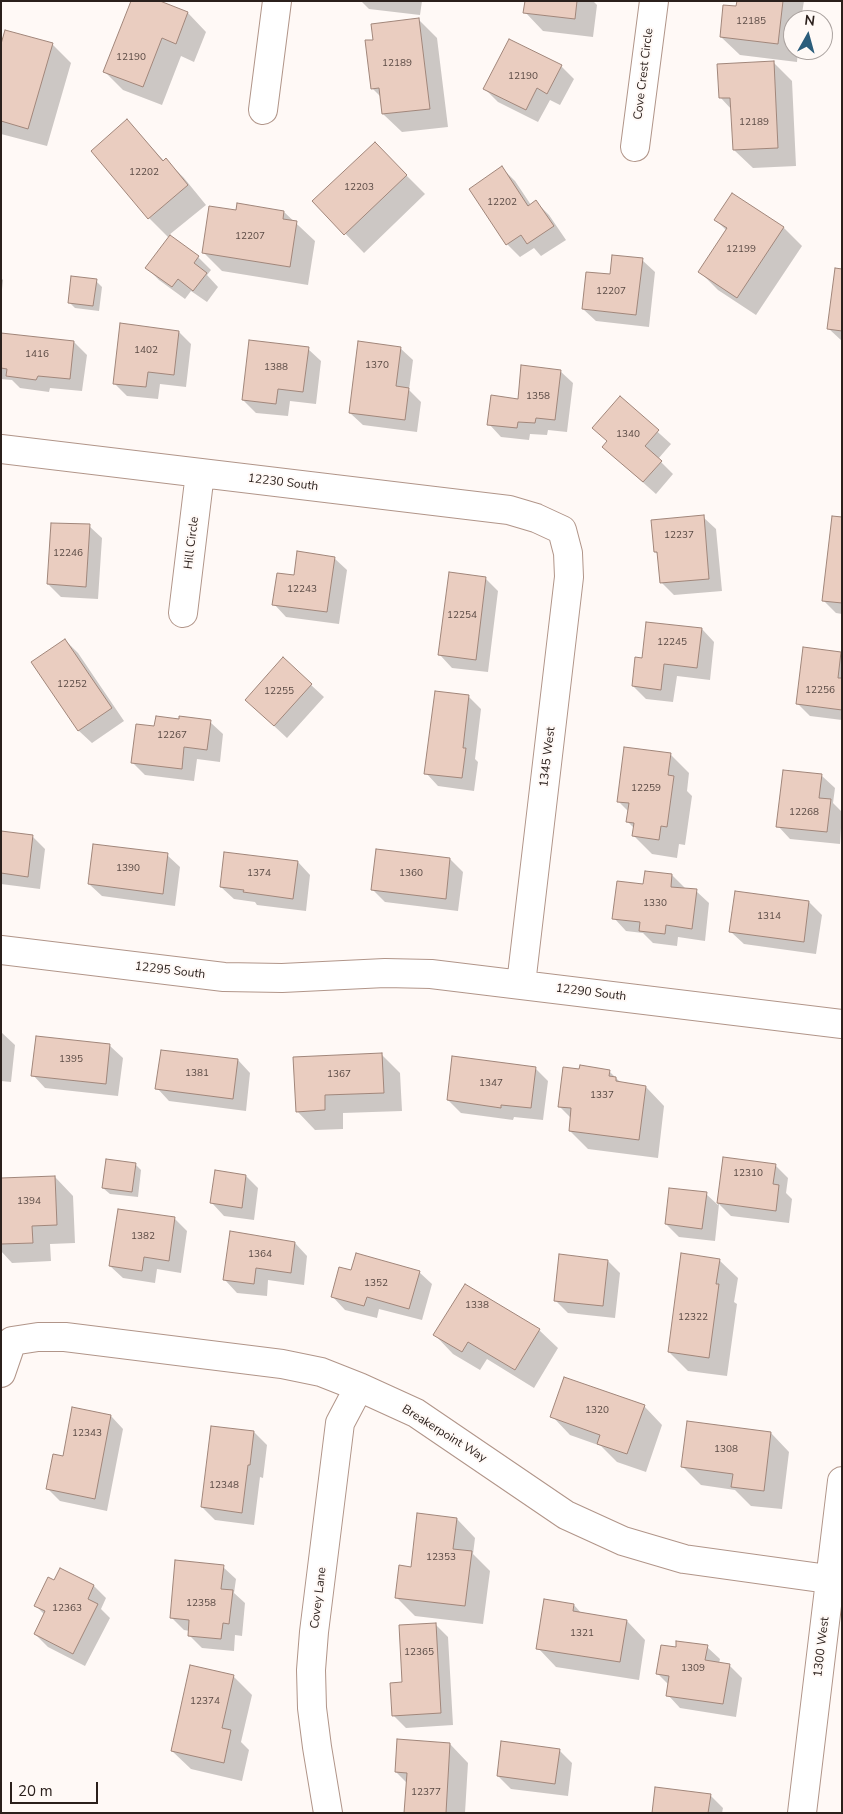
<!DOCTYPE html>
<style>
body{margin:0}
#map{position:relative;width:843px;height:1814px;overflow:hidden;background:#fff9f6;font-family:"Nunito Sans",sans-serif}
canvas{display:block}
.frame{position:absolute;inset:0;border:2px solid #2b201c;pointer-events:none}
.north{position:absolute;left:783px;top:10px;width:50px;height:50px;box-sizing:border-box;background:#fff9f6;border:1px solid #aaa29f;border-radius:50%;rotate:7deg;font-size:14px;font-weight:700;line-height:20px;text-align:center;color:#2b201c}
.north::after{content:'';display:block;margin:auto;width:18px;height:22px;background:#2b5d7b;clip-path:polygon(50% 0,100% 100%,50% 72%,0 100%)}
.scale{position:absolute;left:10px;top:1782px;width:88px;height:22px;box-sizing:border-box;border:2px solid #2b201c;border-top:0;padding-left:6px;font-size:15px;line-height:18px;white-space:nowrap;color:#2b201c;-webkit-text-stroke:4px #fff9f6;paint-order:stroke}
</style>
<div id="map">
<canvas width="843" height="1814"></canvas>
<div class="frame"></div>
<div class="north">N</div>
<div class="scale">20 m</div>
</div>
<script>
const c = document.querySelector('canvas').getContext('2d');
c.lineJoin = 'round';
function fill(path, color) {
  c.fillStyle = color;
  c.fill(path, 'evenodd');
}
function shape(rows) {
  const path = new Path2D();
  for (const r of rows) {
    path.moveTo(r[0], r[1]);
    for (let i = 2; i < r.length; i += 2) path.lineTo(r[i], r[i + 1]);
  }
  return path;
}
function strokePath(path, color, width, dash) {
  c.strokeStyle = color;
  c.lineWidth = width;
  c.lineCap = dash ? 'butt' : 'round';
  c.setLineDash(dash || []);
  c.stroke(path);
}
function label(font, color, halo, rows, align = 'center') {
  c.font = font + ' "Nunito Sans",sans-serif';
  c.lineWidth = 4;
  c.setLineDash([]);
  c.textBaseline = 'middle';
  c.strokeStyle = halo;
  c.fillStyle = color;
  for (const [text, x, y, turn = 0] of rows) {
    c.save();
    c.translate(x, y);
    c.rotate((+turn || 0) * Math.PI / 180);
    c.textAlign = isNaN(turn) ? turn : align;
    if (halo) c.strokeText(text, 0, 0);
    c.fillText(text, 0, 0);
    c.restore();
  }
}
fill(shape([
 [156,1,188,13,206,32,194,62,181,56,162,105,123,90,104,71],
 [361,1,422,1,420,15,369,9],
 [526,1,593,1,597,5,593,37,543,31,525,12],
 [738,1,804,1,801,20,793,20,793,50,798,50,797,62,740,55,721,37,738,8],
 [419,20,437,38,448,127,402,132,383,114,381,97,372,88,374,41],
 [52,44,71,63,47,146,1,134,1,49],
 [774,63,792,81,796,166,753,168,734,150,732,110,720,97],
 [561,66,574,79,560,105,550,100,538,122,498,102,485,89],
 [127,121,164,161,166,160,184,178,206,205,169,235,198,257,211,270,207,275,218,287,207,302,191,291,185,299,159,280,147,268,169,238,149,218],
 [375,144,425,194,364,253,314,201],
 [502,168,515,181,531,205,536,202,549,215,566,240,541,256,534,248,520,257,507,244],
 [732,194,784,228,802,246,756,315,718,290,700,272,727,231,716,220],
 [237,212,284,212,315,241,308,285,222,271,203,252],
 [642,260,655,272,649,327,596,321,583,309,611,276],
 [842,270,842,341,829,329],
 [1,278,3,280,1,299],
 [96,281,102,287,99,311,75,308,69,302],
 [179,332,191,344,186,387,160,384,158,399,127,396,114,383],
 [1,334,74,342,87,355,82,391,50,388,49,392,20,388,12,380,1,379],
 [400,348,413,360,409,390,421,402,417,432,363,425,350,413],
 [308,349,321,361,316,404,290,401,288,416,256,413,243,400],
 [560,371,573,383,567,432,548,430,547,435,530,434,529,440,501,437,489,424],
 [620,398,671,444,658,459,673,474,656,494,603,447,608,442],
 [703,517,716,529,722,591,674,595,661,582,659,555,655,552],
 [842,518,842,614,836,613,823,600],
 [89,526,102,538,98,599,61,597,48,584],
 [334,558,347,570,339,624,286,617,274,604,295,577],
 [485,578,498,591,488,672,452,668,440,655],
 [702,629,714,642,710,680,677,676,673,702,646,699,633,686,643,659],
 [65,640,78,653,124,721,92,743,79,731,33,663],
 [841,653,842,720,810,716,797,703],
 [283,659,324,697,287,738,259,712],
 [468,696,481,709,475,759,478,762,474,791,438,786,426,773],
 [210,722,223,734,220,762,197,759,194,781,145,775,132,762,156,727],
 [670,754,689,773,687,791,692,796,685,845,679,844,677,858,652,854,634,836,635,829,628,822,629,812,619,802],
 [822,776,835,788,833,803,842,812,840,844,790,839,778,826],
 [1,833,33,837,45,849,40,889,1,884],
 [377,850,450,859,463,872,458,911,385,902,372,889],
 [167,855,180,867,175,906,102,896,89,884],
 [298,862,310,875,306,911,257,905,255,902,234,899,221,887],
 [672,875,685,888,684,889,696,891,709,903,705,941,678,937,677,946,653,943,643,933,626,931,614,918,644,885],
 [809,902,822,915,816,954,744,944,731,932],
 [1,1032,15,1045,11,1082,1,1081],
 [37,1038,110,1046,123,1058,118,1096,45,1088,33,1075],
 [382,1055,400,1073,402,1111,343,1113,343,1129,315,1130,297,1111],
 [238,1060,250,1073,246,1111,169,1101,157,1088],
 [535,1068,548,1081,543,1120,514,1117,513,1120,461,1113,448,1100],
 [580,1070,609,1071,622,1084,646,1087,664,1106,658,1158,588,1149,570,1131,571,1118,559,1106],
 [724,1159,775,1165,788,1178,786,1193,792,1199,789,1223,731,1216,719,1204,715,1241,679,1237,666,1224,706,1194,718,1205],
 [135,1164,141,1170,138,1197,110,1194,103,1188],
 [246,1176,258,1188,254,1220,224,1216,212,1203],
 [55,1177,73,1196,75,1243,50,1244,51,1261,12,1263,1,1251,1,1179],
 [174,1218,187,1231,181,1273,157,1269,155,1283,123,1278,110,1266],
 [295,1243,307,1256,304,1285,268,1280,267,1296,237,1293,225,1280],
 [719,1260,738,1278,734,1302,737,1304,727,1376,688,1371,669,1352],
 [608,1261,620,1273,615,1318,568,1313,555,1300],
 [352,1272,419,1272,432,1284,422,1320,379,1309,377,1318,345,1310,333,1297],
 [539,1330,558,1348,534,1388,487,1359,480,1370,453,1354,435,1335],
 [644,1406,662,1425,646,1472,617,1462,601,1446,570,1435,552,1416],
 [111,1416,123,1429,107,1511,60,1501,47,1488,64,1458],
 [688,1423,771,1433,789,1452,782,1509,751,1506,735,1490,701,1485,683,1467],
 [254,1432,267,1445,263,1478,260,1477,254,1525,215,1520,202,1507],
 [457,1519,475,1538,473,1554,490,1571,483,1624,415,1616,396,1597,412,1568],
 [223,1567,236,1579,234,1593,245,1603,242,1636,235,1635,234,1651,202,1648,189,1635,190,1631,184,1630,171,1617],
 [61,1569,94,1586,106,1598,101,1609,110,1618,85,1666,48,1647,35,1634,45,1615,35,1605,55,1582],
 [574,1605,582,1614,627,1621,645,1640,639,1680,556,1667,538,1648],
 [435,1624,448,1637,453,1725,406,1728,393,1715,403,1683],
 [707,1647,720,1659,719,1663,729,1665,742,1678,736,1717,680,1708,668,1695,669,1685,658,1674,677,1649],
 [233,1676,252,1695,241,1742,249,1750,242,1781,191,1769,172,1751],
 [450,1744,468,1763,465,1813,406,1813,407,1783,396,1772],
 [559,1750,572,1763,568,1796,511,1789,498,1776],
 [710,1795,723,1808,722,1813,653,1813]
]), '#0003');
const building = shape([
 [131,1,160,1,188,12,176,44,162,38,143,87,103,72,131,1],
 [525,1,577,1,575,19,523,13,525,1],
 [737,1,783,1,778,44,720,37,723,5,736,6,737,1],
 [419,18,430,109,382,114,379,88,371,89,365,40,373,40,371,24,419,18],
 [5,30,53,43,28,129,1,121,1,44,5,30],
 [509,39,562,65,547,94,537,88,526,110,483,89,509,39],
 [774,61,778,148,733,150,730,98,719,98,717,64,774,61],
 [127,119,163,161,166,158,188,185,148,219,91,151,127,119],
 [375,142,407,175,344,235,312,201,375,142],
 [502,166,528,206,536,200,554,226,527,244,521,235,506,245,469,189,502,166],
 [732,193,784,227,737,298,698,272,727,228,714,220,732,193],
 [237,203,284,211,283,219,297,221,290,267,202,253,209,206,236,210,237,203],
 [170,235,199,256,194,263,207,273,193,291,178,279,172,287,145,268,170,235],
 [612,255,643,258,636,315,582,309,586,272,610,274,612,255],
 [835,268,842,269,842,331,827,329,835,268],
 [71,276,97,279,93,306,68,303,71,276],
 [120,323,179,331,174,375,148,372,146,387,113,384,120,323],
 [1,333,74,341,70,379,38,376,36,380,6,376,7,369,1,368,1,333],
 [249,340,309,347,303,392,278,389,276,404,242,400,249,340],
 [358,341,401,347,396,386,409,388,405,420,349,413,358,341],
 [521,365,561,370,555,420,536,418,535,423,518,422,517,428,487,425,491,395,518,399,521,365],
 [620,396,659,430,645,446,662,461,643,482,602,447,607,441,592,428,620,396],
 [704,515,709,579,660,583,657,552,654,552,651,520,704,515],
 [832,516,842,517,842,603,822,601,832,516],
 [51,523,90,524,86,587,47,584,51,523],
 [297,551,335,557,327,612,272,605,277,573,294,575,297,551],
 [449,572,486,577,476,660,438,655,449,572],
 [646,622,702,628,697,668,664,664,661,690,632,686,635,657,642,658,646,622],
 [65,639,112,708,78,731,31,662,65,639],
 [803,647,841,652,838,678,842,678,842,710,796,704,803,647],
 [283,657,312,684,274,726,245,700,283,657],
 [435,691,469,695,463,748,466,748,462,778,424,774,435,691],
 [156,716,179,719,179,716,211,720,207,750,184,747,182,769,131,763,136,724,154,726,156,716],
 [624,747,671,753,668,775,674,776,667,827,661,826,659,840,632,836,634,823,626,822,629,803,617,802,624,747],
 [783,770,822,774,819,798,831,799,827,832,776,827,783,770],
 [1,831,33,835,28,877,1,873,1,831],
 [93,844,168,853,163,894,88,884,93,844],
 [376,849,450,858,446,899,371,890,376,849],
 [224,852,298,861,293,899,243,892,244,890,220,887,224,852],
 [645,871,672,874,671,887,697,889,692,929,666,925,665,934,639,931,640,922,612,919,617,881,643,884,645,871],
 [735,891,809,901,804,942,729,932,735,891],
 [36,1036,110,1044,106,1084,31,1076,36,1036],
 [161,1050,238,1059,233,1099,155,1089,161,1050],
 [382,1053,384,1093,325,1095,325,1110,296,1112,293,1057,382,1053],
 [452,1056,536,1067,531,1108,501,1105,501,1108,447,1100,452,1056],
 [580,1065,610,1070,609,1076,616,1077,616,1081,646,1086,639,1140,569,1131,571,1108,558,1107,563,1067,579,1069,580,1065],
 [723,1157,776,1164,773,1184,779,1185,776,1211,717,1203,723,1157],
 [106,1159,136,1163,132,1192,102,1188,106,1159],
 [215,1170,246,1175,242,1208,210,1203,215,1170],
 [55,1176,57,1225,32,1226,33,1243,1,1244,1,1178,55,1176],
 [669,1188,707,1192,702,1229,665,1224,669,1188],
 [118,1209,175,1217,169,1261,144,1257,142,1271,109,1266,118,1209],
 [230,1231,295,1242,291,1273,256,1268,254,1284,223,1280,230,1231],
 [356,1253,420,1271,409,1309,367,1297,364,1306,331,1297,339,1267,351,1270,356,1253],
 [681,1253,720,1259,716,1284,719,1284,709,1358,668,1352,681,1253],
 [559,1254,608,1260,603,1306,554,1301,559,1254],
 [465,1284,540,1329,515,1370,468,1342,462,1352,433,1335,465,1284],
 [564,1377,645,1405,627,1454,597,1444,600,1435,550,1417,564,1377],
 [72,1407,111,1415,95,1499,46,1489,53,1454,63,1456,72,1407],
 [687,1421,771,1432,764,1491,731,1487,733,1474,681,1467,687,1421],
 [211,1426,254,1431,250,1465,248,1465,242,1513,201,1507,211,1426],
 [417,1513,457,1518,453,1549,472,1551,465,1606,395,1598,399,1565,411,1567,417,1513],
 [175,1560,224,1565,221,1589,233,1590,229,1624,223,1623,221,1639,188,1636,189,1620,170,1618,175,1560],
 [60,1568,94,1585,88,1599,98,1604,73,1654,34,1634,45,1611,34,1606,48,1577,54,1580,60,1568],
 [544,1599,574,1604,573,1611,627,1620,620,1662,536,1649,544,1599],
 [436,1623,441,1713,392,1716,390,1683,402,1682,399,1625,436,1623],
 [676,1641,708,1645,705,1660,730,1664,723,1704,666,1696,669,1676,656,1674,661,1645,676,1647,676,1641],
 [190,1665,234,1675,222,1728,231,1730,224,1763,171,1751,190,1665],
 [397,1739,450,1743,446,1813,404,1813,407,1773,395,1772,397,1739],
 [501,1741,560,1749,555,1784,497,1776,501,1741],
 [655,1787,711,1794,708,1813,652,1813,655,1787]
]);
fill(building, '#eacdc0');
strokePath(building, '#a1867a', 1);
const minor = shape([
 [263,110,277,1],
 [635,147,654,1],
 [1,449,509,510,536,518,562,530,568,553,569,577,521,984],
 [183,613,200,473],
 [1,950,224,977,282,978,385,973,431,974,842,1024],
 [1,1373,12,1341,38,1337,65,1337,282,1364,321,1372,359,1387,416,1413,566,1515,623,1541,684,1559,842,1581],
 [328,1813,317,1747,312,1708,311,1670,314,1632,340,1423,359,1387],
 [802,1813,842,1481]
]);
strokePath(minor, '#b19589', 30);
strokePath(minor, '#fff', 28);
label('10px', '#5b4b45', null, [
 ["12185",751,22],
 ["12190",131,58],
 ["12189",397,64],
 ["12190",523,77],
 ["12189",754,123],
 ["12202",144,173],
 ["12203",359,188],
 ["12202",502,203],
 ["12207",250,237],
 ["12199",741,250],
 ["12207",611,292],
 ["1402",146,351],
 ["1416",37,355],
 ["1370",377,366],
 ["1388",276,368],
 ["1358",538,397],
 ["1340",628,435],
 ["12237",679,536],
 ["12246",68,554],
 ["12243",302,590],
 ["12254",462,616],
 ["12245",672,643],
 ["12252",72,685],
 ["12256",820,691],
 ["12255",279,692],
 ["12267",172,736],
 ["12259",646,789],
 ["12268",804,813],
 ["1390",128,869],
 ["1374",259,874],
 ["1360",411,874],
 ["1330",655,904],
 ["1314",769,917],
 ["1395",71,1060],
 ["1381",197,1074],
 ["1367",339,1075],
 ["1347",491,1084],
 ["1337",602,1096],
 ["12310",748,1174],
 ["1394",29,1202],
 ["1382",143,1237],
 ["1364",260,1255],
 ["1352",376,1284],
 ["1338",477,1306],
 ["12322",693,1318],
 ["1320",597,1411],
 ["12343",87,1434],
 ["1308",726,1450],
 ["12348",224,1486],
 ["12353",441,1558],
 ["12358",201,1604],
 ["12363",67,1609],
 ["1321",582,1634],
 ["12365",419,1653],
 ["1309",693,1669],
 ["12374",205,1702],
 ["12377",426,1793]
]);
label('12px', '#2b201c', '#fff9f6', [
 ["Cove Crest Circle",644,74,-83],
 ["12230 South",283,483,7],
 ["Hill Circle",192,543,-83],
 ["1345 West",548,757,-83],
 ["12295 South",170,971,7],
 ["12290 South",591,993,7],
 ["Breakerpoint Way",444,1434,32],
 ["Covey Lane",319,1598,-83],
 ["1300 West",822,1647,-83]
]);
</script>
